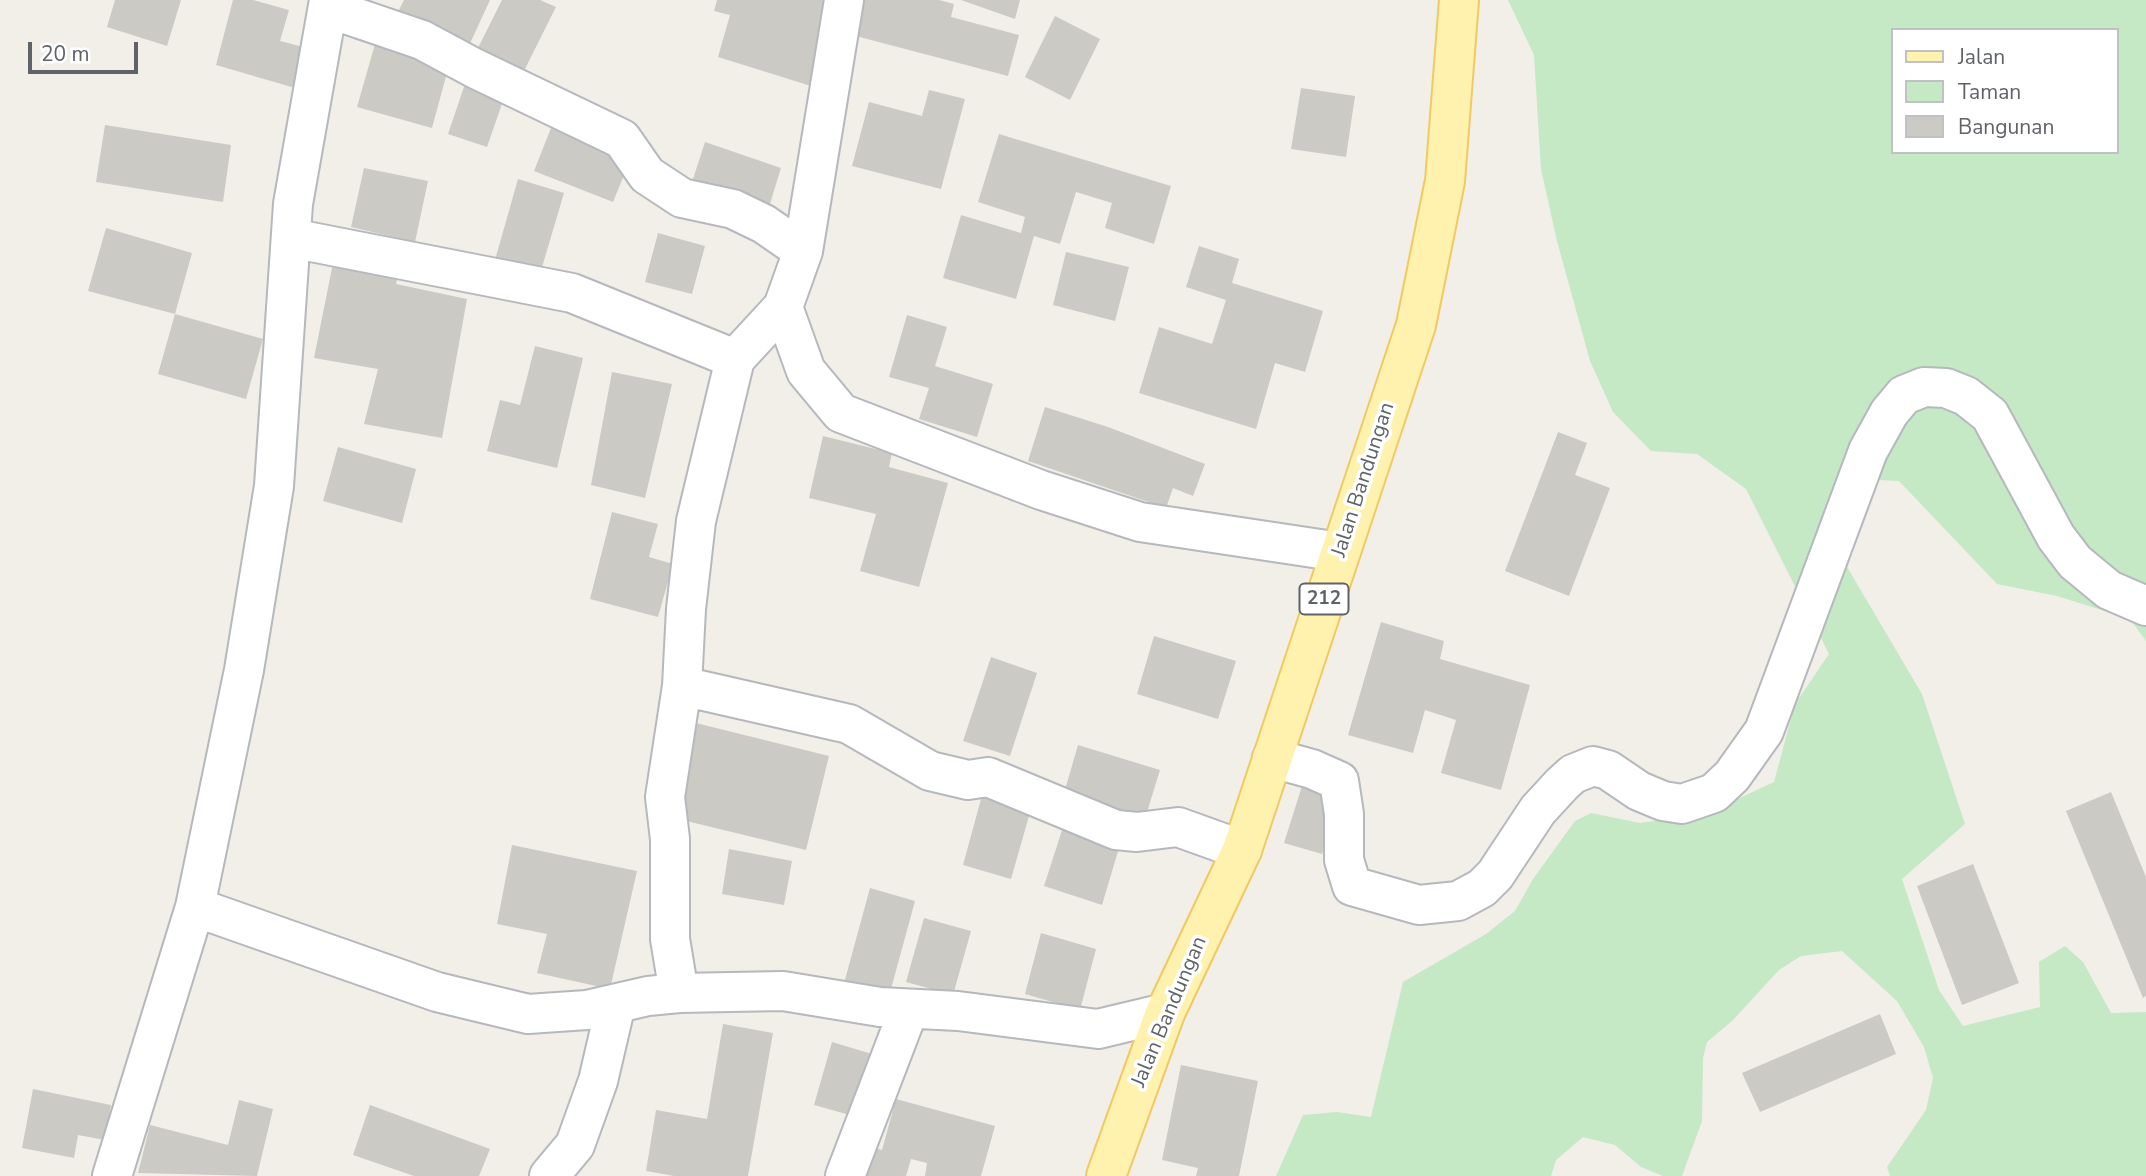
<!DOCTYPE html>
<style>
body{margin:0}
#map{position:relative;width:2146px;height:1176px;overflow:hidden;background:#f1efe8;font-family:"Nunito Sans",sans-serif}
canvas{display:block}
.legend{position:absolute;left:1891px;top:28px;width:228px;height:126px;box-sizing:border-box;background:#fff;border:2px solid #bfc1c3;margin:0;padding:9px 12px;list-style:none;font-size:21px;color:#5f6368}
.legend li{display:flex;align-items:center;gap:14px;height:35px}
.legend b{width:35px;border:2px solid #bfc1c3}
.scale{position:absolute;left:28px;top:42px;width:110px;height:32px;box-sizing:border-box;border:4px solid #5f6368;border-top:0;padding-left:9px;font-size:21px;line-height:24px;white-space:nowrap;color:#5f6368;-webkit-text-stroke:5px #fff;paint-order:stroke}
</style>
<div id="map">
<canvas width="2146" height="1176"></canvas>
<ul class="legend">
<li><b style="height:9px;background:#fff2af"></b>Jalan</li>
<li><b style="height:19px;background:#c5e8c5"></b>Taman</li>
<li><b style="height:19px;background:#cccac5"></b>Bangunan</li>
</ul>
<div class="scale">20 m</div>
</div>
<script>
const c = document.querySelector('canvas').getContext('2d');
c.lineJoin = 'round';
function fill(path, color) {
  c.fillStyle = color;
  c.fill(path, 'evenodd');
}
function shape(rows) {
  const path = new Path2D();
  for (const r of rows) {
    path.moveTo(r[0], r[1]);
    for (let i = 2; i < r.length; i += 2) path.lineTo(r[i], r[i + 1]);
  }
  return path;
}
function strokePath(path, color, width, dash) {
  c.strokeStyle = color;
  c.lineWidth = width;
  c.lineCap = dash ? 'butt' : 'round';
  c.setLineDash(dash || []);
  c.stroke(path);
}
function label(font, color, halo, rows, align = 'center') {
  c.font = font + ' "Nunito Sans",sans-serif';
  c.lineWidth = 7;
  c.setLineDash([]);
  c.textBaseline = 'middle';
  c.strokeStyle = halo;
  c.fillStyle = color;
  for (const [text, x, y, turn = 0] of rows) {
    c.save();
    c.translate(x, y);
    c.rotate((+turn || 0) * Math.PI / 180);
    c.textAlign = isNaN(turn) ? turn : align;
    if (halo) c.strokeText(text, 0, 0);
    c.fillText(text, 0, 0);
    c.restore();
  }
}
fill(shape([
 [1508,0,2146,0,2146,641,2130,619,2057,596,1997,584,1899,481,1838,478,1824,528,1922,694,1965,824,1902,879,1939,990,1963,1026,2040,1007,2039,962,2065,946,2083,962,2111,1013,2146,1012,2146,1176,1890,1176,1887,1167,1926,1110,1933,1078,1924,1047,1897,1001,1842,951,1801,956,1779,970,1733,1020,1707,1042,1703,1058,1702,1121,1682,1176,1663,1176,1641,1167,1615,1145,1583,1137,1556,1160,1551,1176,1276,1176,1303,1115,1337,1112,1371,1117,1403,982,1486,934,1515,911,1533,879,1575,821,1591,813,1640,823,1705,814,1774,782,1795,704,1829,654,1746,489,1697,454,1651,451,1613,412,1590,361,1557,241,1541,169,1534,55],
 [1892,30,2116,30,2116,152,1892,152]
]), '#c5e8c5');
fill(shape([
 [115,0,181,0,167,46,107,27],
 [233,0,253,0,289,10,280,41,307,48,295,88,216,65],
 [404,0,490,0,467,50,396,16],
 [502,0,540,0,556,7,522,75,476,52],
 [717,0,836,0,811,86,718,57,730,15,714,11],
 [861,0,939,0,954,4,951,17,1019,35,1008,76,852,35],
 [961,0,1020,0,1015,19],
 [1055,16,1100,39,1070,100,1025,77],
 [377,37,451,58,432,128,357,107],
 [466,81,505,95,487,147,448,134],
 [1301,88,1355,96,1346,157,1291,149],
 [929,90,965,99,941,189,852,166,869,102,922,116],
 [105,125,231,145,223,202,96,182],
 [551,128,631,158,613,202,534,171],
 [999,134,1171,186,1154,244,1105,228,1112,203,1076,192,1060,244,1034,236,1016,299,943,278,961,215,1021,233,1025,217,978,202],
 [705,142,781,168,768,210,691,185],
 [364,168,428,181,415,242,351,227],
 [518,179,564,193,540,274,495,260],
 [106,228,192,253,175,314,88,291],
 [658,233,705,246,692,294,645,282],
 [1199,246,1239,259,1232,283,1323,311,1305,372,1275,363,1256,429,1139,393,1159,327,1212,344,1226,300,1186,287],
 [1066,252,1129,267,1115,321,1053,305],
 [334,258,399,271,396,284,467,299,442,438,364,424,378,369,314,358],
 [175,314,263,339,246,399,158,374],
 [907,315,947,327,935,366,993,384,977,437,919,419,929,388,889,377],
 [535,346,583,358,557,468,487,451,500,400,520,405],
 [612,372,672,384,645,498,591,485],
 [1045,407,1108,427,1205,464,1193,496,1173,488,1166,508,1028,461],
 [1558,432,1587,443,1575,475,1610,488,1569,596,1505,571],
 [823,436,892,453,889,467,948,483,919,587,860,571,876,514,809,498],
 [338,447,416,469,402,523,323,501],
 [612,512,658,524,649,557,673,564,658,617,590,599],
 [1381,622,1444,641,1440,659,1530,685,1501,790,1441,773,1456,720,1425,710,1413,753,1348,735],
 [1154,636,1236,661,1218,719,1137,694],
 [991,657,1037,673,1010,756,963,741],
 [696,723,829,756,806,850,674,818],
 [1078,745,1160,770,1143,825,1062,800],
 [1302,786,1339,797,1322,854,1284,843],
 [984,788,1033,802,1011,879,963,865],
 [2111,792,2146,877,2146,996,2143,998,2066,811],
 [1062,830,1119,848,1102,905,1044,886],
 [512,845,637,871,610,989,537,973,547,934,497,924],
 [729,849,792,861,784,905,722,894],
 [1973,864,2019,983,1962,1005,1917,886],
 [870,888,915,901,888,1000,843,987],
 [924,918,971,931,953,995,906,982],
 [1041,933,1096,949,1080,1010,1025,994],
 [1880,1014,1896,1054,1760,1112,1742,1073],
 [723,1024,773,1033,748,1176,674,1176,646,1171,656,1110,707,1119],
 [832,1042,882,1057,864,1119,814,1105],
 [1181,1065,1258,1081,1239,1176,1196,1176,1198,1168,1162,1160],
 [33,1089,111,1105,105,1140,78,1135,74,1158,22,1148],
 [896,1099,995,1126,981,1176,925,1176,927,1163,911,1159,906,1176,852,1176,861,1144,882,1150],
 [239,1100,273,1109,257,1176,138,1173,150,1125,228,1145],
 [370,1105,490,1149,479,1176,414,1176,353,1155]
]), '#cccac5');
const minor = shape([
 [329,0,293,204,274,486,244,670,195,907,437,992,528,1014,587,1010,648,996,679,993,783,991,880,1007,958,1011,1098,1029,1165,1013],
 [844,0,803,251,783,307,806,371,841,413,1041,490,1140,522,1340,552],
 [328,8,422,40,474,68,622,139,647,175,682,198,733,209,764,224,803,251],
 [291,238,572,293,735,359,783,307],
 [682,686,849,724,930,771,968,780,988,777,1116,830,1137,832,1178,827,1242,850],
 [1272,758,1312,769,1339,781,1344,814,1344,860,1352,886,1419,905,1458,901,1482,888,1495,875,1538,810,1562,784,1573,774,1593,766,1608,770,1639,791,1663,801,1682,804,1714,793,1732,776,1764,731,1868,451,1889,413,1904,395,1924,387,1946,388,1966,396,1990,415,2056,537,2075,562,2109,590,2146,606],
 [679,993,670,939,670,839,665,797,682,686,686,609,696,521,735,359],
 [112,1176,195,907],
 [549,1176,575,1145,598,1081,616,1004],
 [845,1176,909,1009]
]);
const major = shape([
 [1106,1176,1165,1013,1242,850,1416,325,1445,181,1459,0]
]);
strokePath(minor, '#b5b8bc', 42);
strokePath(major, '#f2c960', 42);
strokePath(minor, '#fff', 38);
strokePath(major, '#fff2af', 38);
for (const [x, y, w] of [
 [1324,599,49]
]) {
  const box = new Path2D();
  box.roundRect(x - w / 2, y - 15.5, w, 31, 5);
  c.fillStyle = '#fff';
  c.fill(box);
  strokePath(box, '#5f6368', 2);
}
label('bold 19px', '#5f6368', null, [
 ["212",1324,599]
]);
label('21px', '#5f6368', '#fff', [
 ["Jalan Bandungan",1364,480,-72],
 ["Jalan Bandungan",1170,1012,-67]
]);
</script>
